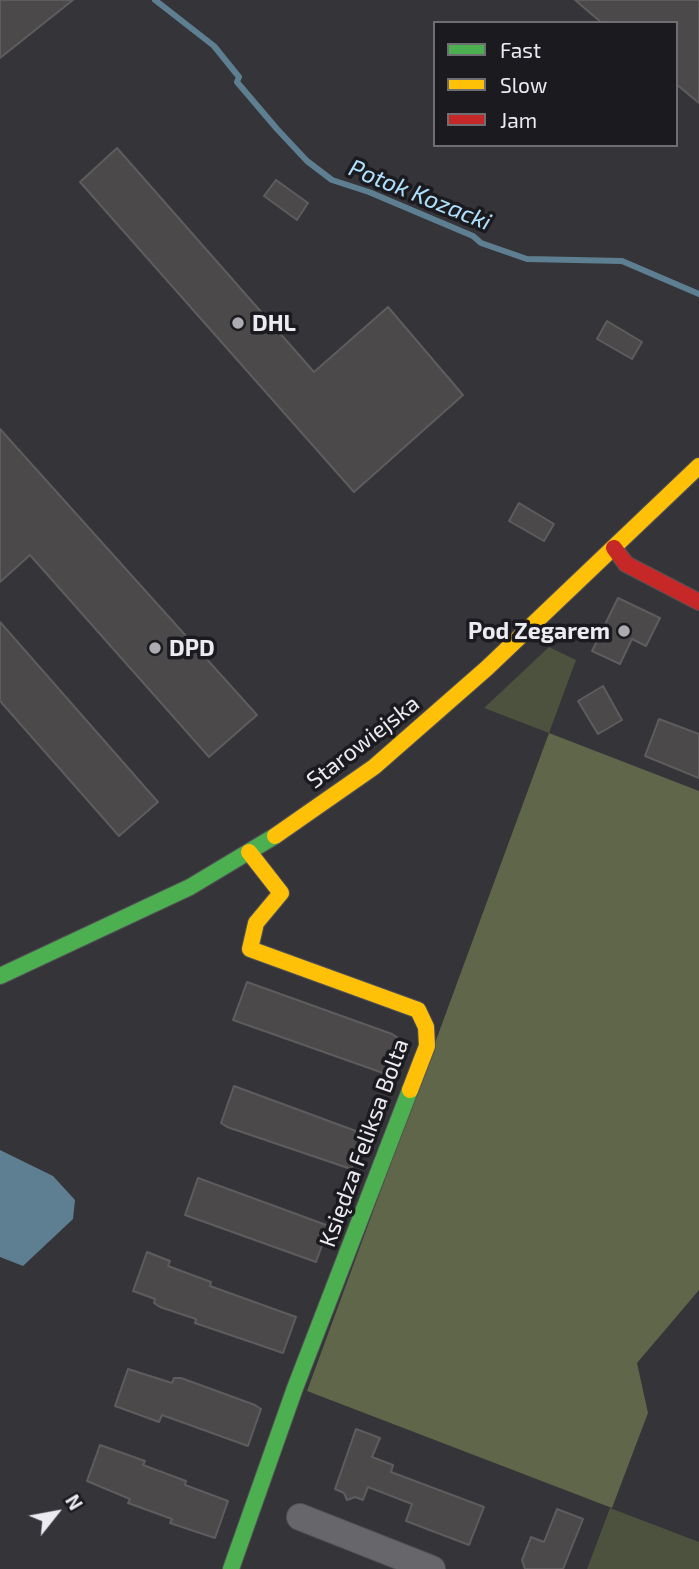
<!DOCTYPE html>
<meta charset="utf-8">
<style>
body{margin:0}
#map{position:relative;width:699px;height:1569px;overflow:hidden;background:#353439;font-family:"Exo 2",sans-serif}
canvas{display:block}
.legend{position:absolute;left:433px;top:21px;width:245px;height:126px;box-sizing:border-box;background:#1b1a1f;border:2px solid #6f6e73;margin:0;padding:9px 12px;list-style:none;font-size:21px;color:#ecebf2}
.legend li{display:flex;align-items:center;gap:14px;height:35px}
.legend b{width:35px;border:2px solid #6f6e73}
.north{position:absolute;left:21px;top:1478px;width:70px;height:70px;-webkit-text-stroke:5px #1b1a1f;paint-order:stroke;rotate:59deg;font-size:19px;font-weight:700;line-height:28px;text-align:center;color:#ecebf2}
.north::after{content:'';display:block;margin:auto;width:24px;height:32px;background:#ecebf2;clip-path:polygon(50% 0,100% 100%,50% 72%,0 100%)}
</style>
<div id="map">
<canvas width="699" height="1569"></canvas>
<ul class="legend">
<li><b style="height:9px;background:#4caf50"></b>Fast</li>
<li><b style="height:9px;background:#ffc107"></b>Slow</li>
<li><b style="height:9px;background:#c62828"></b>Jam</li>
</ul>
<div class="north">N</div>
</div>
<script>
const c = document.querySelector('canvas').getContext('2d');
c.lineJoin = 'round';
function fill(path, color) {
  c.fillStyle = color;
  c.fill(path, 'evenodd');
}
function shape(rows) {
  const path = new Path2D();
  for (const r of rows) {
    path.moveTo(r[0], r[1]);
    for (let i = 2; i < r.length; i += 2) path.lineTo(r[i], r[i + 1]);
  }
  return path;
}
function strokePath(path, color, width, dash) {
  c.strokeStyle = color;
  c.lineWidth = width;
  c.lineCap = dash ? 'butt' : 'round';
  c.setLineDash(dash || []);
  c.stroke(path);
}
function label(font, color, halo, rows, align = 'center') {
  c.font = font + ' "Exo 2",sans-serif';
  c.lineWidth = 7;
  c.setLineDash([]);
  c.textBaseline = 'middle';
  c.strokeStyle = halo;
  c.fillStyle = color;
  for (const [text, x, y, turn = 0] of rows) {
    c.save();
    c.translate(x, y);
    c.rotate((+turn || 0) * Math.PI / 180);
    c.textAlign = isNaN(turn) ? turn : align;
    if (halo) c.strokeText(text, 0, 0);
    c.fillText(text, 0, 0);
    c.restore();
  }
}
fill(shape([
 [549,647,576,660,549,733,484,708],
 [610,1508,699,1542,699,1569,587,1569]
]), '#4c523d');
fill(shape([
 [549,733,699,791,699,1290,637,1363,648,1413,612,1508,307,1391]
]), '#5f6649');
fill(shape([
 [0,1150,53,1176,75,1200,73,1219,23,1266,0,1257]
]), '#5d7f91');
strokePath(shape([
 [155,0,214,46,239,77,237,82,277,129,307,161,332,180,369,192,473,236,481,243,527,259,622,261,699,294]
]), '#5d7f91', 6);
const building = shape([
 [0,0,73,0,0,58,0,0],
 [575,0,699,0,699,103,676,84,676,23,602,23,575,0],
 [117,148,314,372,388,307,463,395,354,492,80,182,117,148],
 [276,180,308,203,297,220,264,196,276,180],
 [607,321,642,342,632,359,597,339,607,321],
 [0,429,257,715,209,757,30,555,0,582,0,429],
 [519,503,554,524,544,541,509,521,519,503],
 [618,598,660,618,646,646,632,639,620,664,592,651,618,598],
 [0,622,158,802,119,836,0,701,0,622],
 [603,686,622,720,598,734,578,701,603,686],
 [659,719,699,734,699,778,645,756,659,719],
 [247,982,392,1034,398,1038,386,1074,233,1020,247,982],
 [234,1086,364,1134,351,1169,227,1127,221,1123,234,1086],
 [198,1178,329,1226,316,1262,185,1215,198,1178],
 [147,1252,170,1261,168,1266,211,1282,210,1286,296,1317,283,1353,195,1323,196,1319,160,1307,154,1303,155,1299,133,1291,147,1252],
 [128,1369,172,1383,174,1378,181,1378,255,1405,261,1409,248,1446,162,1415,159,1422,115,1406,128,1369],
 [356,1429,380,1438,372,1457,393,1465,391,1472,484,1507,469,1545,406,1521,412,1504,368,1487,363,1500,355,1497,347,1500,344,1493,335,1489,356,1429],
 [100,1445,145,1461,143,1465,186,1481,185,1485,228,1501,215,1538,170,1523,172,1519,128,1503,130,1499,87,1481,100,1445],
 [557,1509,583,1519,563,1569,525,1569,522,1560,531,1537,544,1542,557,1509]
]);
fill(building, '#4b494a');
strokePath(building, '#5e5c5d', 2);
const street = shape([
 [300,1517,432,1569]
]);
const fast = shape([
 [0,976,190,887,275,836],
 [231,1569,295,1388,410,1090]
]);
const slow = shape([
 [275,836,374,767,487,668,699,466],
 [249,852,281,893,256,923,250,949,418,1010,426,1027,427,1046,410,1090]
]);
const jam = shape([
 [614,548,626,564,699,602]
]);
strokePath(street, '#535257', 28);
strokePath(fast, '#535257', 18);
strokePath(slow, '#535257', 18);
strokePath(jam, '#535257', 18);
strokePath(street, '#67666b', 26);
strokePath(fast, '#4caf50', 16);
strokePath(slow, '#ffc107', 16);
strokePath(jam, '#c62828', 16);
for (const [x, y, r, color] of [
 [238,323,7,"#acabb1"],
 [624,631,7,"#acabb1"],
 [155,648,7,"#acabb1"]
]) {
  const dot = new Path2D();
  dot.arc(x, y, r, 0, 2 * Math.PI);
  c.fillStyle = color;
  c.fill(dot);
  strokePath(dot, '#1b1a1f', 2.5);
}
label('bold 23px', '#ecebf2', '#1b1a1f', [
 ["DHL",252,323],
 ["Pod Zegarem",610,631,"right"],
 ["DPD",169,648]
], 'left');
label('23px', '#ecebf2', '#1b1a1f', [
 ["Starowiejska",363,742,-38],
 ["Księdza Feliksa Bolta",364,1143,-70]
]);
label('italic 24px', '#afe0fd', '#1b1a1f', [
 ["Potok Kozacki",420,195,22]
]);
</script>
